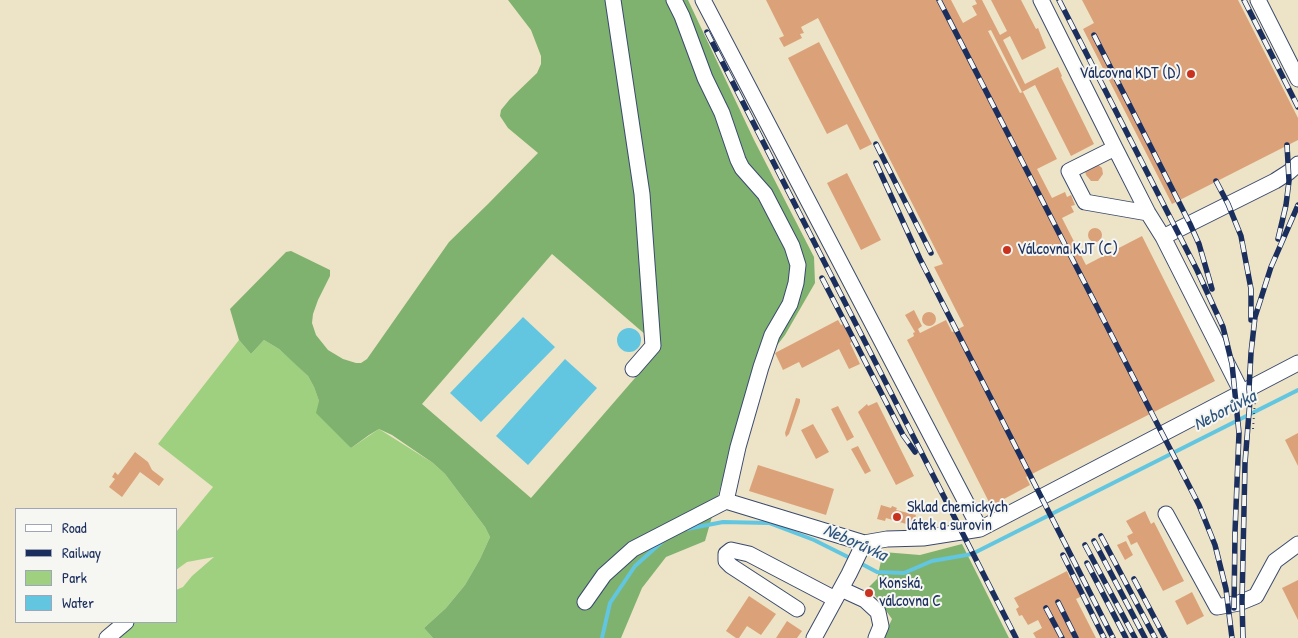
<!DOCTYPE html>
<meta charset="utf-8">
<style>
body{margin:0}
#map{position:relative;width:1298px;height:638px;overflow:hidden;background:#ede3c6;font-family:"Patrick Hand",sans-serif}
canvas{display:block}
.legend{position:absolute;left:15px;top:508px;width:162px;height:115px;box-sizing:border-box;background:#f6f6f2;border:1px solid #9ea6b7;margin:0;padding:6px 9px;list-style:none;font-size:15px;color:#1b2f5e}
.legend li{display:flex;align-items:center;gap:10px;height:25px}
.legend b{width:25px;border:1px solid #9ea6b7}
</style>
<div id="map">
<canvas width="1298" height="638"></canvas>
<ul class="legend">
<li><b style="height:6px;background:#fff"></b>Road</li>
<li><b style="height:6px;background:#1b2f5e"></b>Railway</li>
<li><b style="height:14px;background:#9fd080"></b>Park</li>
<li><b style="height:14px;background:#62c6e0"></b>Water</li>
</ul>
</div>
<script>
const c = document.querySelector('canvas').getContext('2d');
c.lineJoin = 'round';
function fill(path, color) {
  c.fillStyle = color;
  c.fill(path, 'evenodd');
}
function shape(rows) {
  const path = new Path2D();
  for (const r of rows) {
    if (r.length === 3) {
      path.moveTo(r[0] + r[2], r[1]);
      path.arc(r[0], r[1], r[2], 0, 2 * Math.PI);
      continue;
    }
    path.moveTo(r[0], r[1]);
    for (let i = 2; i < r.length; i += 2) path.lineTo(r[i], r[i + 1]);
  }
  return path;
}
function strokePath(path, color, width, dash) {
  c.strokeStyle = color;
  c.lineWidth = width;
  c.lineCap = dash ? 'butt' : 'round';
  c.setLineDash(dash || []);
  c.stroke(path);
}
function label(font, color, halo, rows, align = 'center') {
  c.font = font + ' "Patrick Hand",sans-serif';
  c.lineWidth = 4;
  c.setLineDash([]);
  c.textBaseline = 'middle';
  c.strokeStyle = halo;
  c.fillStyle = color;
  for (const [text, x, y, turn = 0] of rows) {
    c.save();
    c.translate(x, y);
    c.rotate((+turn || 0) * Math.PI / 180);
    c.textAlign = isNaN(turn) ? turn : align;
    if (halo) c.strokeText(text, 0, 0);
    c.fillText(text, 0, 0);
    c.restore();
  }
}
fill(shape([
 [239,340,251,354,264,340,279,349,297,365,308,376,314,387,319,401,351,448,379,429,433,463,445,474,485,527,490,537,480,559,465,585,446,608,424,628,433,638,114,638,134,622,176,622,176,590,183,587,192,576,214,557,187,562,176,570,176,532,213,487,158,444]
]), '#9fd080');
fill(shape([
 [508,0,688,0,754,140,814,257,815,283,785,335,752,378,705,541,666,557,642,588,621,638,433,638,424,628,446,608,465,585,480,559,490,537,485,527,445,474,433,463,392,435,379,429,369,435,351,448,316,413,319,401,314,387,308,376,279,349,264,340,251,354,239,340,230,309,286,252,291,251,330,270,330,276,318,300,313,314,312,323,316,335,328,350,343,359,356,363,361,363,367,359,449,242,488,204,538,153,508,128,500,116,501,110,510,99,537,73,541,64,541,56,531,30],
 [552,254,661,348,531,498,422,404],
 [962,544,1009,638,883,638,892,619,869,587,877,579,883,552,920,555]
]), '#7fb26e');
fill(shape([
 [523,317,555,347,481,422,450,393],
 [629,340,12],
 [565,359,597,388,528,465,496,436]
]), '#62c6e0');
strokePath(shape([
 [687,529,723,522,769,523,814,540,852,559],
 [858,562,877,572,904,573,932,561,972,554,1298,390],
 [602,638,610,603,635,566,663,541]
]), '#62c6e0', 4);
fill(shape([
 [766,0,951,0,963,23,977,15,972,6,977,4,975,0,982,0,1000,35,1007,31,991,0,1021,0,1036,29,1038,28,1046,48,1022,60,1010,36,1003,40,1025,84,1058,67,1062,76,1061,77,1094,144,1071,156,1035,85,1022,92,991,30,988,31,1020,93,1023,92,1057,159,1037,169,1052,198,1065,192,1067,197,1071,195,1075,205,1071,206,1074,212,1062,218,1086,265,1142,236,1215,381,1026,477,1030,485,991,506,907,340,914,336,913,333,915,332,905,315,914,310,922,326,918,329,920,333,946,320,952,332,964,326,934,267,943,264,818,18,801,27,804,33,800,34,802,38,784,47,779,38,784,36],
 [1082,0,1238,0,1298,118,1298,140,1172,204,1083,29,1094,23],
 [819,42,872,144,860,150,847,124,827,134,788,58],
 [1096,163,1102,168,1103,174,1098,181,1091,181,1086,175,1085,171],
 [847,173,881,240,861,250,827,183],
 [1095,235,7],
 [929,319,7],
 [838,320,841,325,843,324,852,342,850,343,860,364,849,369,839,349,802,368,799,362,783,370,775,353],
 [796,398,800,399,800,402,789,434,786,437,785,433],
 [877,402,914,476,896,485,858,412,867,404,868,406],
 [838,406,854,437,847,441,831,409],
 [813,424,829,452,816,459,801,430],
 [1298,433,1298,466,1285,440],
 [858,446,871,471,865,474,851,449],
 [135,452,148,462,152,470,164,479,159,486,140,472,122,497,109,487,115,479,112,477,115,472,118,475],
 [758,465,834,489,826,515,749,491],
 [881,505,891,508,892,506,897,508,896,510,916,515,913,526,886,518,885,521,877,519],
 [1145,511,1151,524,1154,522,1184,581,1163,591,1137,542,1131,545,1127,536,1133,533,1126,521],
 [1126,541,1133,555,1125,560,1117,545],
 [1067,571,1070,578,1073,577,1082,596,1076,599,1096,638,1036,638,1033,633,1042,628,1038,620,1028,625,1022,615,1019,616,1016,609,1019,607,1014,598],
 [1298,580,1298,620,1282,588],
 [1192,592,1204,616,1187,625,1175,601],
 [749,596,776,614,761,635,747,626,739,638,736,638,726,631],
 [787,621,802,631,797,638,776,638]
]), '#dba27a');
const minor = shape([
 [613,0,642,194,653,346,633,369],
 [674,0,682,16,705,78,722,113,738,160,742,168,765,194,792,246,798,265,796,283,790,304,772,335,761,367,738,447,726,501,864,543],
 [703,0,980,529],
 [1041,0,1115,148,1148,213,1163,237,1242,393],
 [1258,0,1298,79],
 [1115,148,1069,171,1085,202,1148,213],
 [1163,237,1275,181,1289,172,1298,164],
 [1166,514,1217,607,1239,603,1256,596,1275,561,1298,544],
 [841,589,865,600,878,612,881,626,876,638],
 [585,602,604,575,633,549,726,501],
 [797,609,731,566,726,561,726,554,731,550,749,554,835,599],
 [107,638,126,622],
 [814,638,849,574,864,543,887,539,923,538,980,529,1298,363]
]);
strokePath(minor, '#3a4a6e', 17);
strokePath(shape([
 [1253,429,1255,400]
]), '#3a4a6e', 2, [1, 4]);
strokePath(minor, '#fff', 15);
const rail = shape([
 [939,0,1199,505,1215,545,1226,589,1232,638],
 [1059,0,1197,270,1223,327,1232,364,1239,433,1235,532,1234,608],
 [1244,0,1298,107],
 [707,32,1016,638],
 [1094,35,1190,224,1199,244,1212,289],
 [876,144,931,253],
 [876,163,920,259,1113,638],
 [1216,181,1228,204,1241,236,1251,289,1251,320],
 [1278,239,1286,205,1289,181,1287,145],
 [822,278,903,435,915,452],
 [1101,536,1155,638],
 [1094,541,1145,638],
 [1085,545,1135,638],
 [1063,555,1104,638],
 [1087,563,1126,638],
 [1134,579,1165,638],
 [1058,602,1076,638],
 [1046,608,1062,638],
 [1243,638,1242,602,1245,463,1250,400,1249,389,1251,353,1255,317,1271,267,1298,205]
]);
strokePath(rail, '#1b2f5e', 5.5);
strokePath(rail, '#f6f6f2', 4, [11]);
for (const [x, y, r, color] of [
 [1191,74,5,"#c8321e"],
 [1007,250,5,"#c8321e"],
 [897,517,5,"#c8321e"],
 [869,593,5,"#c8321e"]
]) {
  const dot = new Path2D();
  dot.arc(x, y, r, 0, 2 * Math.PI);
  c.fillStyle = color;
  c.fill(dot);
  strokePath(dot, '#f6f6f2', 2);
}
label('16px', '#1b2f5e', '#f6f6f2', [
 ["Válcovna KDT (D)",1181,74,"right"],
 ["Válcovna KJT (C)",1017,250],
 ["Sklad chemických",907,508],
 ["látek a surovin",907,526],
 ["Konská,",879,584],
 ["válcovna C",879,602]
], 'left');
label('italic 18px', '#2d557e', '#f6f6f2', [
 ["Neborůvka",1225,411,-27],
 ["Neborůvka",855,543,24]
]);
</script>
